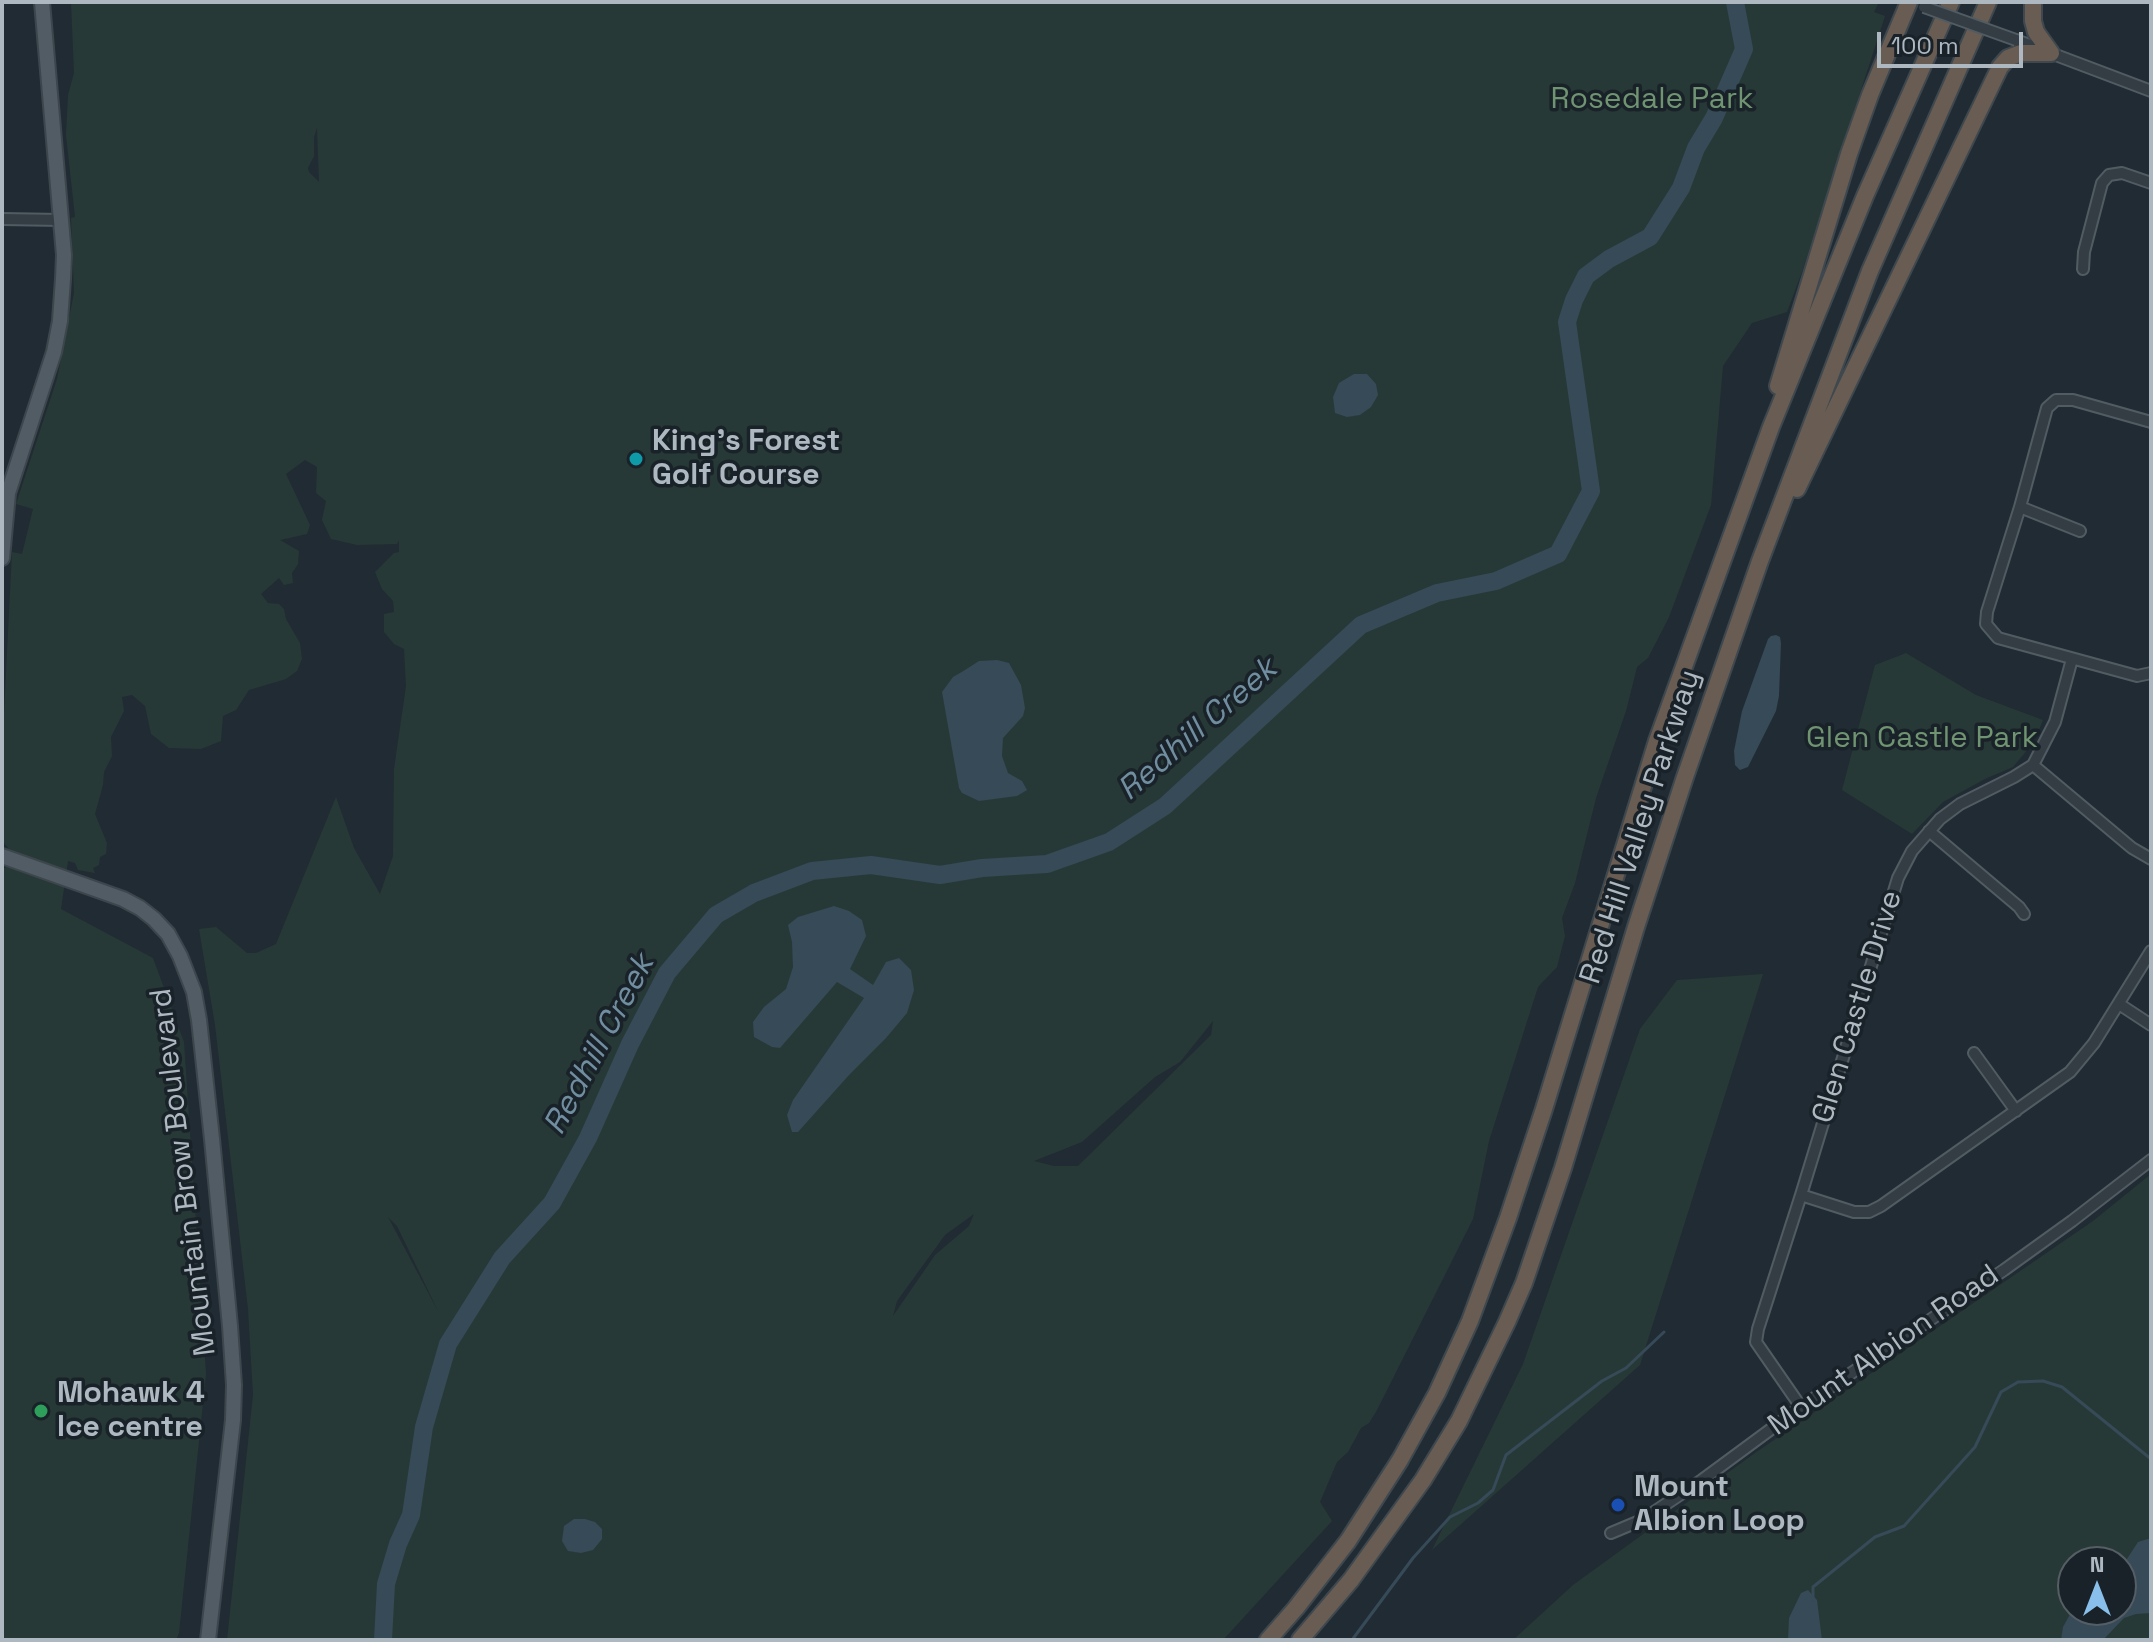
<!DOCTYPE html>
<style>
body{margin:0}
#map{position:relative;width:2153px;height:1642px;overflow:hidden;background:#212b33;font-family:"Space Grotesk",sans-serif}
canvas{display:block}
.frame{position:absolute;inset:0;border:4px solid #aeb8c1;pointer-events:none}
.north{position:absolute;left:2057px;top:1546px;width:80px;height:80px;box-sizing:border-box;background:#192228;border:2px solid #555e65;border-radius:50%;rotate:0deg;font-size:22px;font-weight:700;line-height:32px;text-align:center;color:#aeb8c1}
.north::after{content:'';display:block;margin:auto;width:28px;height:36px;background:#88bfeb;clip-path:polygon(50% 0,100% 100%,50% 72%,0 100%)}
.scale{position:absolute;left:1877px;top:32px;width:146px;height:36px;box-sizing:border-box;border:4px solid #aeb8c1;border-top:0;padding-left:10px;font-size:24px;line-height:28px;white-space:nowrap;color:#aeb8c1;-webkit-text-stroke:6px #192228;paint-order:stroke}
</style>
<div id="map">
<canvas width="2153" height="1642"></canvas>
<div class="frame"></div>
<div class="north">N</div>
<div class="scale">100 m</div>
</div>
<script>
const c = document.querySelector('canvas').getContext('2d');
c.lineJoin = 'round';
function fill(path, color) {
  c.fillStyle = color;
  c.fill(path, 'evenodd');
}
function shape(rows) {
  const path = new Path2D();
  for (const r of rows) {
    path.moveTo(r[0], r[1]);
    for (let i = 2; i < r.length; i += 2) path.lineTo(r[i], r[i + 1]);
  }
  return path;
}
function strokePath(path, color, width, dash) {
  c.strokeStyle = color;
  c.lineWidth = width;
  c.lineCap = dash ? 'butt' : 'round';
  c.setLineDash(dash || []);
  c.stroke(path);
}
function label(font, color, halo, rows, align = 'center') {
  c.font = font + ' "Space Grotesk",sans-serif';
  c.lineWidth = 7;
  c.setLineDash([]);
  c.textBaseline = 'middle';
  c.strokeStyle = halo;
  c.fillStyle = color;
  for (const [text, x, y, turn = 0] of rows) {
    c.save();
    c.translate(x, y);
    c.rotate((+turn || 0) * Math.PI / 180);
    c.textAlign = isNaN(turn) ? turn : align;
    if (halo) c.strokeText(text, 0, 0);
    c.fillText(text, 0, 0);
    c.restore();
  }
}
fill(shape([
 [71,2,1879,2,1874,12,1885,16,1802,272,1787,312,1752,323,1723,366,1711,505,1669,617,1648,658,1637,667,1626,711,1596,798,1575,883,1562,918,1565,936,1557,967,1538,987,1489,1141,1473,1219,1376,1412,1369,1423,1361,1428,1348,1452,1337,1462,1320,1502,1332,1521,1223,1640,227,1640,253,1395,248,1309,215,1025,199,929,216,927,247,953,256,953,276,944,336,797,354,848,380,894,393,856,394,769,406,686,404,649,394,644,384,632,384,614,394,612,393,601,382,589,375,572,394,553,399,552,399,540,397,544,357,545,331,539,322,520,326,501,316,493,317,467,305,460,286,474,310,525,307,534,280,540,299,551,298,564,292,573,293,583,284,585,279,578,261,594,268,603,279,604,284,609,286,619,300,643,302,659,297,671,286,679,249,690,236,710,223,716,221,741,201,749,169,748,151,734,145,706,132,695,122,697,124,711,111,737,112,756,104,772,103,785,95,814,107,843,106,854,100,857,99,865,93,868,95,873,78,870,75,863,68,861,61,909,153,958,184,1042,206,1374,179,1633,176,1640,2,1640,2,870,22,854,9,849,2,841,2,754,12,552,22,554,33,509,16,504,57,379,74,293,71,218,75,217,66,135,68,95,74,73],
 [317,128,319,182,309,172,308,168,314,156,314,137],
 [1213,1021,1211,1035,1078,1166,1054,1166,1034,1161,1082,1142,1155,1077,1180,1062],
 [974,1214,969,1226,935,1255,893,1316,897,1301,945,1235],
 [388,1217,397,1226,439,1313],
 [1906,653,1976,695,2043,720,2034,742,2013,767,1985,779,1943,802,1912,834,1842,790,1875,665],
 [1763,974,1640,1365,1432,1550,1523,1364,1640,1029,1677,980],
 [2151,1174,2151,1640,1513,1640,1573,1585,1755,1453,2093,1221],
 [2073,1562,2121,1562,2121,1610,2073,1610]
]), '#273936');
fill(shape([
 [1354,374,1367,374,1376,384,1378,395,1371,407,1360,415,1347,417,1335,413,1333,397,1339,383],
 [1776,635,1780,637,1781,643,1779,696,1776,711,1748,767,1740,770,1735,765,1734,751,1742,711,1768,639,1771,636],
 [997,660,1009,663,1021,685,1025,708,1023,716,1003,738,1002,756,1008,773,1022,781,1027,790,1017,796,979,801,962,793,959,788,942,692,953,677,965,670,979,661],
 [834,906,849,911,862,920,866,936,850,969,873,985,886,962,899,958,911,970,914,990,907,1013,886,1038,849,1075,798,1132,792,1132,787,1115,793,1100,864,998,837,982,780,1048,772,1047,754,1037,753,1022,764,1007,786,989,793,967,792,942,788,925,798,917],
 [574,1519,585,1519,595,1522,602,1529,602,1539,593,1550,581,1553,568,1551,562,1541,564,1526],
 [2151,1538,2151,1613,2136,1614,2124,1618,2103,1640,2061,1640,2063,1627,2073,1609,2121,1610,2121,1568,2138,1542],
 [1808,1590,1817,1600,1822,1640,1788,1640,1789,1618,1801,1593]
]), '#364a58');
strokePath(shape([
 [1813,1600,1813,1587,1875,1537,1904,1526,1975,1447,2001,1392,2018,1382,2043,1381,2062,1387,2151,1459],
 [1352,1640,1413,1558,1450,1517,1478,1503,1493,1490,1506,1455,1602,1381,1626,1368,1664,1332]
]), '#364a58', 3);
strokePath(shape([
 [383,1640,386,1584,398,1544,411,1515,424,1427,448,1344,502,1258,552,1203,588,1138,630,1044,667,973,716,915,754,893,812,871,871,865,940,875,982,868,1047,864,1109,842,1165,806,1361,625,1437,593,1496,581,1558,554,1591,491,1567,322,1574,300,1586,276,1609,259,1650,237,1681,188,1696,148,1714,118,1744,49,1735,2]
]), '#364a58', 18);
const minor = shape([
 [2016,40,2151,91],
 [2,219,61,220],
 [2083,269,2084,252,2102,183,2109,175,2122,173,2151,183],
 [2151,422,2073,400,2056,400,2047,408,2020,507,1987,612,1986,624,1998,638,2137,676,2151,673],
 [2020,507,2080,531],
 [2033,765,2132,848,2151,859],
 [1929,831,2019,907,2024,914],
 [2119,1004,2151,1025],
 [1974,1053,2016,1111],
 [1801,1195,1854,1212,1869,1212,1881,1206,2070,1072,2094,1043,2151,951],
 [1801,1407,1756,1342,1758,1329,1801,1195,1898,878,1912,851,1940,819,1960,804,2014,777,2033,765,2055,722,2072,659],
 [1611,1533,1642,1520,1702,1480,1801,1407,2004,1270,2072,1221,2151,1160]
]);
const major = shape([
 [2,558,8,493,54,352,60,321,63,279,64,255,42,2],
 [2,856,123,899,140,908,154,919,168,934,180,956,194,992,199,1020,212,1139,230,1326,234,1385,233,1420,208,1640]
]);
const highway = shape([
 [2033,2,2033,21,2036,32,2051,53],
 [1778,386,1849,154,1870,95,1909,2],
 [1797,489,2000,67,2008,58,2021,53,2051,53],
 [1268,1640,1296,1608,1348,1541,1400,1460,1437,1393,1470,1321,1508,1218,1544,1109,1657,741,1771,427,1865,196,1951,2],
 [1300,1640,1351,1580,1423,1480,1459,1421,1507,1322,1524,1283,1563,1168,1636,927,1685,777,1760,561,1870,271,1988,2]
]);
strokePath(minor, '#515b62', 14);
strokePath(major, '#3d464d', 18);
strokePath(highway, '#3e484e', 20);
strokePath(minor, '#343d44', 10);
strokePath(major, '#525c64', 14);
strokePath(highway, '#695c52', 16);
const minorBridge = shape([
 [1924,7,2016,40]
]);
strokePath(minorBridge, '#515b62', 14, []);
strokePath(minorBridge, '#343d44', 10);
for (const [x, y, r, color] of [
 [636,459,8,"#0f9aa8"],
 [41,1411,8,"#2e9e5b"],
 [1618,1505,8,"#1a4fb4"]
]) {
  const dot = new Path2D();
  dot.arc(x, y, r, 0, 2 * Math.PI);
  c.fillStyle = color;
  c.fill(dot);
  strokePath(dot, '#192228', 3);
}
label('30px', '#709472', '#192228', [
 ["Rosedale Park",1652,100],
 ["Glen Castle Park",1922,739]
]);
label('bold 30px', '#aeb8c1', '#192228', [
 ["King's Forest",652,442],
 ["Golf Course",652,476],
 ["Mohawk 4",57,1394],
 ["Ice centre",57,1428],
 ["Mount",1634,1488],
 ["Albion Loop",1634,1522]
], 'left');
label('30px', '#aeb8c1', '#192228', [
 ["Red Hill Valley Parkway",1641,827,-72],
 ["Glen Castle Drive",1858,1007,-73],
 ["Mountain Brow Boulevard",184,1172,-97],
 ["Mount Albion Road",1884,1351,-35]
]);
label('italic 32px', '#718ea1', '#192228', [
 ["Redhill Creek",1198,730,-41],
 ["Redhill Creek",600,1045,-62]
]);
</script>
